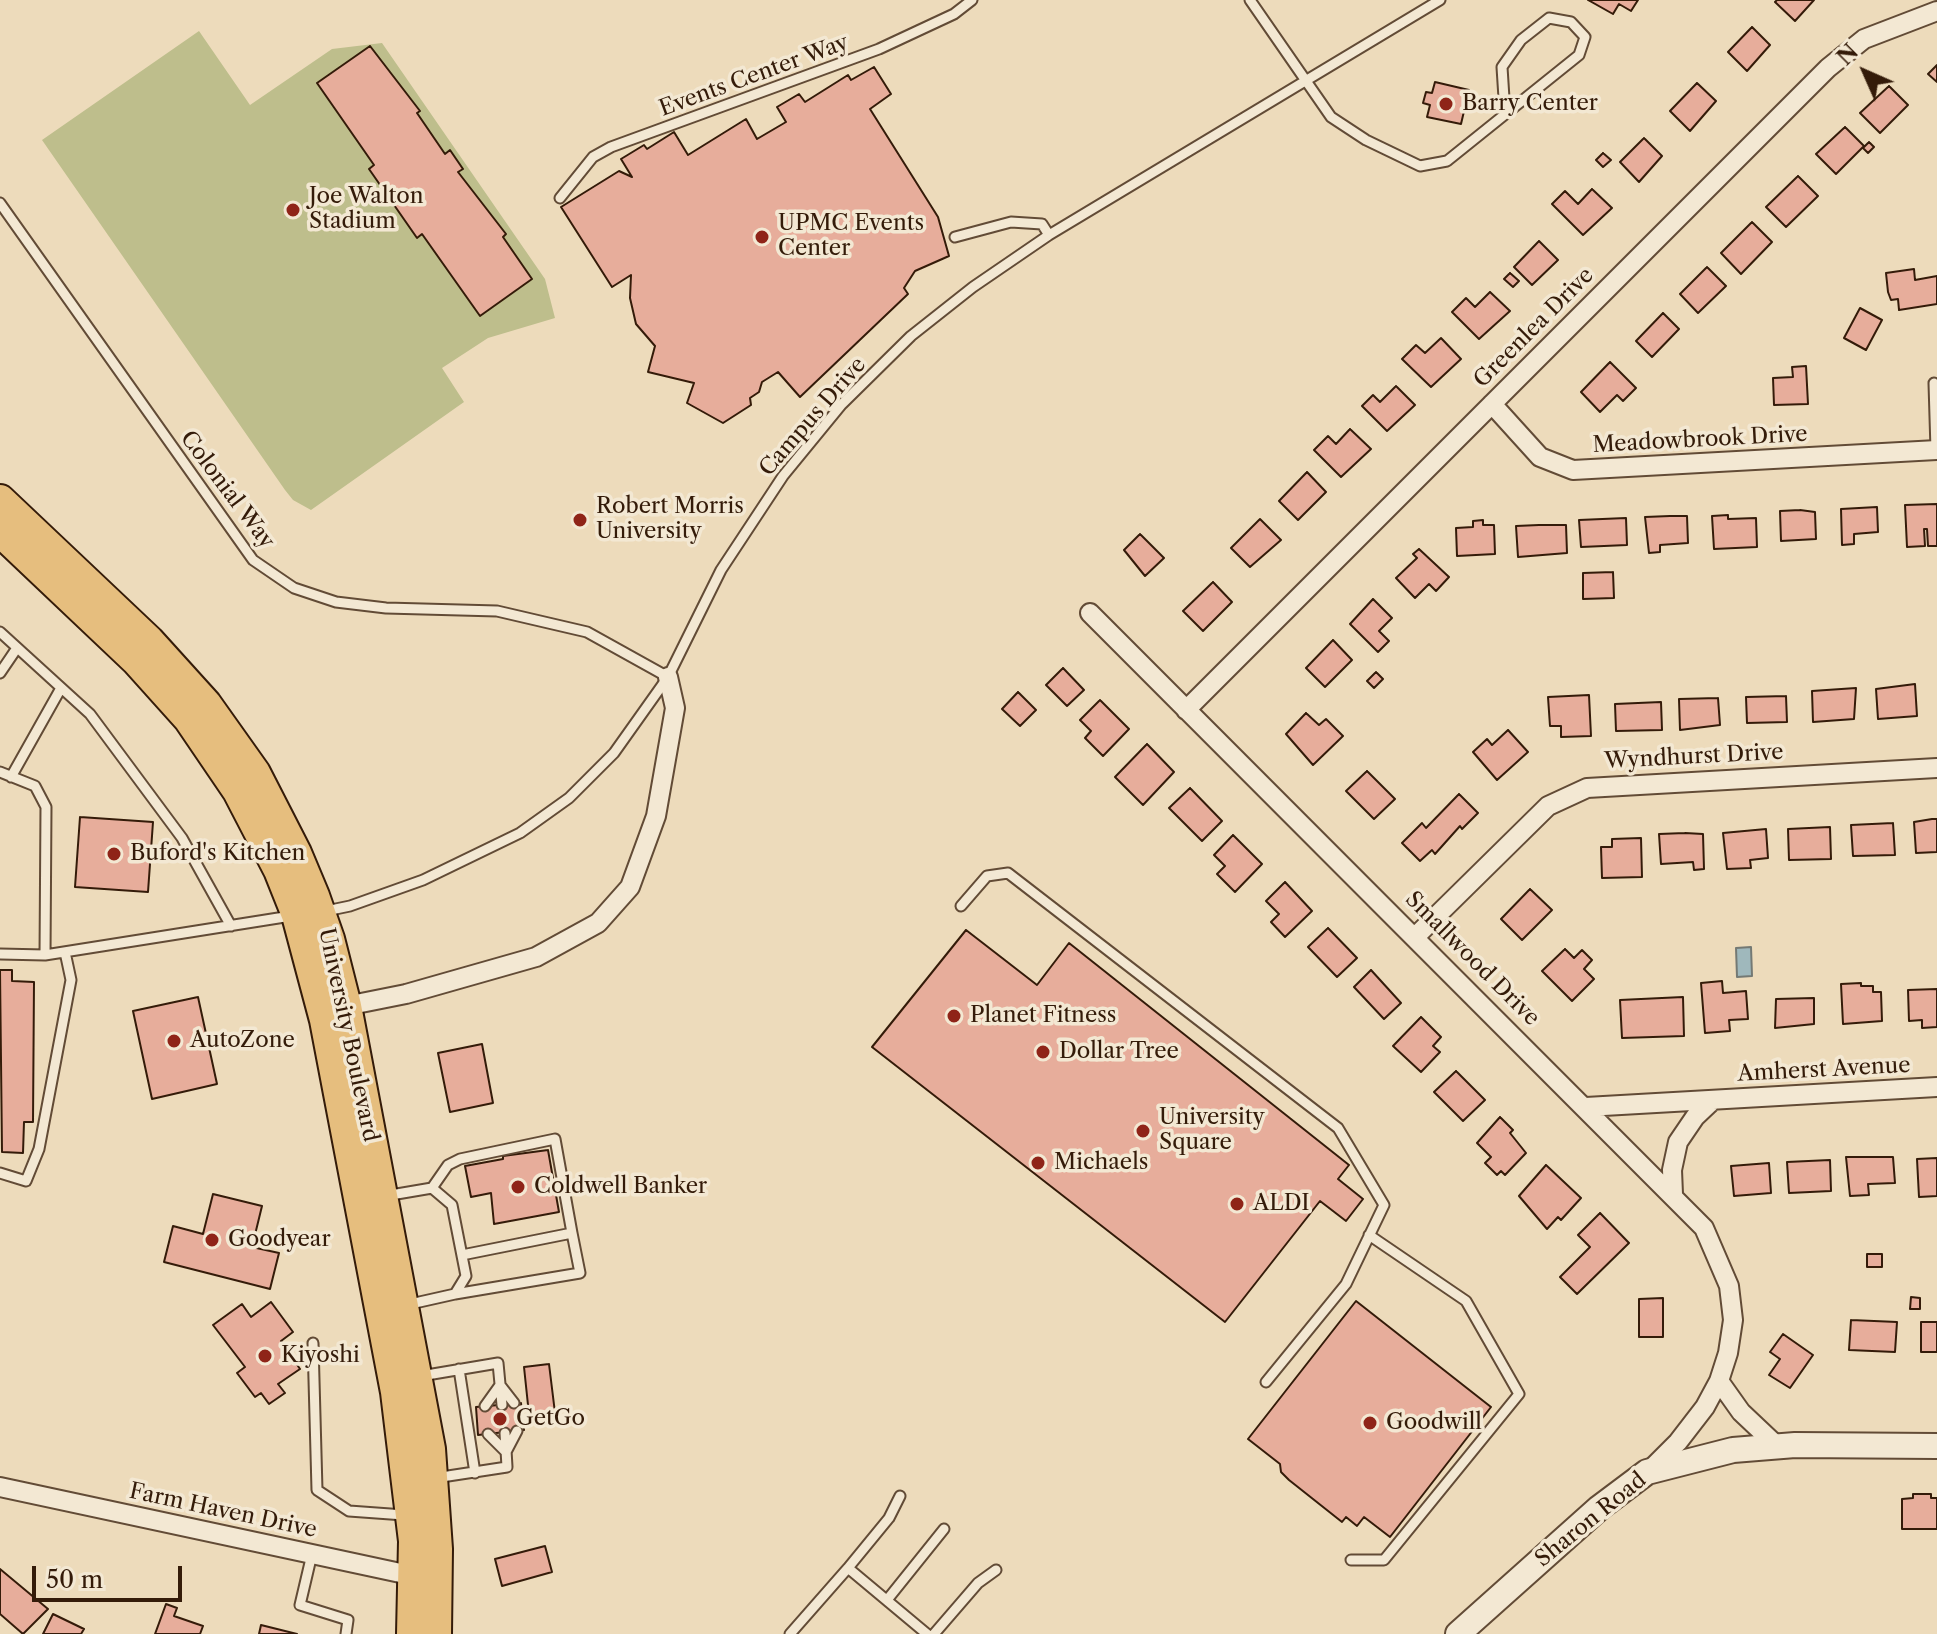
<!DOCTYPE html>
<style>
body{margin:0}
#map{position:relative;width:1937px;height:1634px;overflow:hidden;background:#eddbbb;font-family:"Libre Caslon Text",serif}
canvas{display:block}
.north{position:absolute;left:1825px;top:32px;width:80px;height:80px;-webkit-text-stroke:6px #f3e8d3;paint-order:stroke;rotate:315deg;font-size:22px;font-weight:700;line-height:32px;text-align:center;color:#341b09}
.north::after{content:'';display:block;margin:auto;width:28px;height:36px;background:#341b09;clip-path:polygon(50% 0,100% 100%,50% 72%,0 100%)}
.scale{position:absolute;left:32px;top:1566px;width:150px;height:36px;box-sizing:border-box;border:4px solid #341b09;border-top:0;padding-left:10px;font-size:24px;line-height:28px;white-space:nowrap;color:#341b09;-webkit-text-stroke:6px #f3e8d3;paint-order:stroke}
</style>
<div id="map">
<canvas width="1937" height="1634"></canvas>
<div class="north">N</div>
<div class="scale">50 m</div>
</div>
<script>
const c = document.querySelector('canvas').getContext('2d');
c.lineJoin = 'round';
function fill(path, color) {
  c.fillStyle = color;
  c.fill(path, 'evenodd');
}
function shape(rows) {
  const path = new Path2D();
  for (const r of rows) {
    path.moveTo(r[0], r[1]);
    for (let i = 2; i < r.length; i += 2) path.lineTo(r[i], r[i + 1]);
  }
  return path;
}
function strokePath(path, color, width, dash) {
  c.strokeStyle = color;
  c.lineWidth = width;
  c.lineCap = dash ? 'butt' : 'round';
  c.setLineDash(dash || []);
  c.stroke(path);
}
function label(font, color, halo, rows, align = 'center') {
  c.font = font + ' "Libre Caslon Text",serif';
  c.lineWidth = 7;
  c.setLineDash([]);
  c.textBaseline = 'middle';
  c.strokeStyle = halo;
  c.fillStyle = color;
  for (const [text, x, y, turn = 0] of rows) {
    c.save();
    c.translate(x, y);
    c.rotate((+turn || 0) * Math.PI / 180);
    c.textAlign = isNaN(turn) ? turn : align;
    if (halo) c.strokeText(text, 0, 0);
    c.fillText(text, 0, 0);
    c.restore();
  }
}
fill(shape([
 [199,31,250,105,332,49,382,43,545,279,555,318,488,338,442,368,464,402,311,510,293,500,285,490,42,140]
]), '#bebe8c');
const water = shape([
 [1751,947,1752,976,1737,977,1736,948,1751,947]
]);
fill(water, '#9fb8bc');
strokePath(water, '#747974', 2);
const building = shape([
 [1588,0,1638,0,1631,11,1619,4,1613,14,1588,0],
 [1777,0,1814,0,1795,21,1775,2,1777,0],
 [1752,27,1770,45,1747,71,1728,52,1752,27],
 [370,46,420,111,417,113,445,154,450,150,463,169,458,172,506,234,503,237,532,279,480,316,422,234,417,238,369,169,374,165,317,83,370,46],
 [1937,65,1937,82,1928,74,1937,65],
 [874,67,891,94,870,109,938,217,949,256,915,271,904,288,908,294,800,397,778,372,762,382,759,392,750,398,751,405,723,423,687,403,694,383,648,372,655,346,636,324,630,298,631,275,612,287,561,207,619,171,632,177,621,159,644,145,647,149,674,132,688,155,746,119,757,139,786,122,777,107,799,94,805,102,848,75,851,80,874,67],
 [1435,82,1469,90,1461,124,1427,117,1430,105,1423,103,1426,92,1432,93,1435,82],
 [1697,83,1716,101,1690,131,1670,111,1697,83],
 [1889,86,1908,105,1880,133,1860,113,1889,86],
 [1845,127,1864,146,1836,174,1816,154,1845,127],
 [1644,138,1662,156,1639,182,1620,162,1644,138],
 [1869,142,1874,147,1868,153,1863,148,1869,142],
 [1603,153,1611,160,1603,167,1596,160,1603,153],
 [1798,176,1818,196,1786,227,1766,207,1798,176],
 [1592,189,1612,208,1583,235,1552,204,1565,191,1578,204,1592,189],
 [1752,222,1772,242,1741,274,1721,253,1752,222],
 [1539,241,1558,260,1532,285,1514,267,1539,241],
 [1707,267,1726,286,1698,313,1680,294,1707,267],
 [1914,269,1915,280,1937,276,1937,304,1899,310,1898,299,1891,300,1888,292,1886,273,1914,269],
 [1510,273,1519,281,1513,287,1504,279,1510,273],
 [1490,292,1510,311,1479,339,1452,312,1466,298,1475,307,1490,292],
 [1860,308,1882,320,1866,350,1844,338,1860,308],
 [1663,313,1679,329,1652,357,1636,341,1663,313],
 [1441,338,1461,359,1431,387,1402,359,1416,345,1425,353,1441,338],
 [1610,362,1636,388,1623,401,1617,395,1600,412,1581,392,1610,362],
 [1806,366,1808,404,1774,405,1773,378,1793,377,1792,367,1806,366],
 [1396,386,1415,405,1387,431,1362,406,1373,395,1380,402,1396,386],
 [1350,429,1371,449,1341,477,1314,450,1328,436,1336,444,1350,429],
 [1307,472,1326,492,1298,520,1279,501,1307,472],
 [1937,504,1937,546,1928,546,1927,529,1924,529,1925,546,1907,547,1905,505,1937,504],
 [1877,507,1878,532,1854,534,1854,544,1842,545,1841,509,1877,507],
 [1800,510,1815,512,1816,539,1781,541,1780,511,1800,510],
 [1728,515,1728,519,1756,518,1757,547,1714,549,1712,516,1728,515],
 [1670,516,1687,516,1688,543,1660,545,1660,552,1649,553,1645,517,1670,516],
 [1626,518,1627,545,1581,547,1579,520,1626,518],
 [1260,519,1281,540,1250,567,1231,548,1260,519],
 [1483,520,1483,525,1494,525,1495,554,1457,556,1456,528,1473,527,1473,521,1483,520],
 [1539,525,1566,525,1567,553,1518,557,1516,526,1539,525],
 [1140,534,1164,558,1145,576,1124,550,1140,534],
 [1419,549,1449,577,1436,591,1429,584,1415,598,1396,578,1417,558,1413,554,1419,549],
 [1613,572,1614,598,1583,599,1583,573,1613,572],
 [1213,582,1232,602,1203,631,1183,611,1213,582],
 [1373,599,1392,618,1379,631,1389,641,1378,652,1350,624,1373,599],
 [1333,640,1352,660,1325,687,1306,668,1333,640],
 [1063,668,1084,690,1067,706,1046,685,1063,668],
 [1376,672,1383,679,1374,688,1367,681,1376,672],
 [1915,684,1917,716,1878,719,1876,689,1915,684],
 [1856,688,1854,719,1813,722,1812,691,1856,688],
 [1018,692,1036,710,1020,726,1002,709,1018,692],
 [1589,695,1591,736,1561,737,1561,726,1550,726,1548,697,1589,695],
 [1786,696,1787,722,1747,723,1746,697,1786,696],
 [1718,698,1720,725,1680,730,1679,699,1718,698],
 [1100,700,1129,729,1103,756,1085,738,1091,731,1080,720,1100,700],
 [1661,702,1662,730,1616,731,1615,704,1661,702],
 [1306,713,1319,725,1326,719,1343,736,1313,765,1286,734,1306,713],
 [1508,730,1528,752,1497,780,1473,752,1487,739,1492,745,1508,730],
 [1147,744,1174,772,1143,805,1115,777,1147,744],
 [1367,771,1395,799,1374,819,1346,791,1367,771],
 [1190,788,1222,821,1202,841,1169,808,1190,788],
 [1459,794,1478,813,1462,829,1460,826,1435,854,1432,850,1420,861,1402,843,1422,823,1426,828,1459,794],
 [80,817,153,822,148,892,75,887,80,817],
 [1932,819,1937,819,1937,852,1916,853,1914,822,1932,819],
 [1893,823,1895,855,1853,856,1851,825,1893,823],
 [1830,827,1831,859,1789,860,1788,829,1830,827],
 [1766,829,1768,858,1750,860,1751,868,1727,869,1723,833,1766,829],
 [1685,833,1703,834,1704,869,1694,870,1693,862,1661,864,1659,834,1685,833],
 [1233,835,1262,864,1235,892,1217,874,1225,866,1214,855,1233,835],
 [1641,838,1642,877,1602,878,1601,847,1612,847,1612,839,1641,838],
 [1285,882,1312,911,1285,937,1271,922,1279,914,1266,901,1285,882],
 [1530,889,1552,910,1522,940,1501,919,1530,889],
 [1328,928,1357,958,1337,977,1308,947,1328,928],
 [966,930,1037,985,1069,943,1349,1165,1338,1179,1363,1199,1346,1221,1320,1201,1225,1322,872,1047,966,930],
 [1565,949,1574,958,1582,950,1592,960,1584,969,1594,979,1572,1001,1542,971,1565,949],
 [0,970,12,970,12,981,34,982,33,1122,24,1122,23,1153,2,1152,0,970],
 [1371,970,1401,1003,1384,1019,1354,987,1371,970],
 [1722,981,1723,993,1746,991,1748,1019,1729,1020,1730,1031,1705,1033,1701,983,1722,981],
 [1861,983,1861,986,1873,986,1873,992,1881,992,1882,1021,1843,1024,1841,984,1861,983],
 [1937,989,1937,1027,1922,1028,1922,1020,1909,1021,1908,990,1937,989],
 [198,997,217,1084,152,1099,133,1011,198,997],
 [1683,997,1684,1036,1622,1038,1620,1000,1683,997],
 [1814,998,1814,1024,1775,1028,1776,999,1814,998],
 [1421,1017,1441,1037,1433,1046,1440,1052,1421,1072,1393,1046,1421,1017],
 [482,1044,493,1103,450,1112,438,1053,482,1044],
 [1456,1071,1485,1100,1463,1121,1434,1092,1456,1071],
 [1500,1117,1513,1130,1510,1133,1526,1153,1505,1175,1501,1171,1497,1175,1485,1163,1491,1157,1477,1143,1500,1117],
 [548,1150,559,1212,494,1224,491,1193,471,1197,465,1166,503,1159,503,1156,548,1150],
 [1846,1157,1893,1157,1895,1183,1868,1184,1869,1195,1850,1196,1846,1157],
 [1937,1158,1937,1196,1919,1197,1917,1159,1937,1158],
 [1830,1160,1831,1191,1789,1193,1787,1162,1830,1160],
 [1769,1163,1771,1193,1734,1196,1731,1166,1769,1163],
 [1546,1165,1581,1198,1561,1220,1558,1217,1547,1229,1519,1196,1546,1165],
 [213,1194,262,1206,252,1247,279,1253,270,1289,164,1262,173,1226,203,1234,213,1194],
 [1600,1213,1629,1243,1577,1294,1560,1277,1590,1247,1578,1235,1600,1213],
 [1867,1254,1882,1254,1882,1267,1867,1267,1867,1254],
 [1911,1297,1920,1298,1920,1309,1910,1309,1911,1297],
 [1663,1298,1663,1337,1639,1337,1639,1299,1663,1298],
 [1356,1301,1491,1407,1390,1537,1364,1517,1357,1526,1346,1517,1342,1522,1289,1480,1281,1472,1280,1464,1248,1439,1356,1301],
 [271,1302,293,1332,281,1341,300,1369,278,1384,285,1393,269,1404,261,1393,255,1397,237,1373,245,1367,213,1325,242,1304,251,1317,271,1302],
 [1851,1320,1897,1322,1895,1352,1849,1350,1851,1320],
 [1921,1322,1937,1322,1937,1352,1921,1352,1921,1322],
 [1783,1334,1813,1355,1790,1388,1769,1375,1780,1359,1770,1352,1783,1334],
 [549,1364,556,1421,530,1424,524,1367,549,1364],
 [521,1403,524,1430,478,1435,476,1407,521,1403],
 [1913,1494,1931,1494,1931,1498,1937,1498,1937,1529,1902,1529,1902,1499,1913,1498,1913,1494],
 [545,1546,552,1572,502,1586,495,1559,545,1546],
 [0,1569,48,1609,23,1634,0,1614,0,1569],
 [166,1604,177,1608,174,1616,203,1626,200,1634,155,1634,166,1604],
 [53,1614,84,1629,81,1634,43,1634,53,1614],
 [261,1625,297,1634,259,1634,261,1625]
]);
fill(building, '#e7ad9b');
strokePath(building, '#341b09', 2);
const service = shape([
 [1250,0,1331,117,1366,140,1420,166,1447,161,1579,55,1585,37,1571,22,1549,18,1521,40,1502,67,1505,114],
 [560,198,593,157,611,147,879,49,954,14,972,0],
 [0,203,253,560,294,588,336,602,386,608,497,611,587,632,668,677],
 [955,237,1011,222,1042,224,1049,235],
 [1934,383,1936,450],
 [0,632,90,714,182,838,231,926],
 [0,673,17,648],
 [0,772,35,786,46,807,45,955],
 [11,777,61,688],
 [961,906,987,876,1008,873,1338,1128,1384,1205,1346,1284,1266,1382],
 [326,911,350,906,423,880,520,833,569,798,614,753,668,677,721,570,783,476,842,404,911,336,973,287,1049,235,1440,0],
 [0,954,45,955,291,916],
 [0,1173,26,1181,39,1149,71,980,65,952],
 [432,1188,448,1165,460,1159,555,1139,572,1233],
 [385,1196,432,1188,452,1205,466,1276,455,1294,406,1305],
 [455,1294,580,1273,572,1233,462,1255],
 [313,1343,317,1490,349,1511,404,1515],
 [459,1369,475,1473],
 [421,1376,498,1363,502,1405],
 [485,1406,500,1385,514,1403],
 [488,1434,506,1452,517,1431],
 [435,1478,507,1467,505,1433],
 [900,1496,889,1518,848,1568,927,1634],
 [312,1554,300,1605,348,1620,346,1634],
 [1351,1560,1384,1560,1519,1394,1466,1301,1369,1235],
 [887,1600,944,1529],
 [790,1634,848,1568],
 [934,1634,978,1583,996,1570]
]);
const minor = shape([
 [1492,404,1540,457,1573,470,1937,450],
 [1090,613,1704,1228,1729,1286,1733,1320,1728,1353,1719,1381,1705,1407,1678,1442,1649,1471],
 [1186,710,1828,68,1864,39,1937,11],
 [1415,937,1548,806,1587,788,1937,768],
 [346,1006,406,994,536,957,598,923,630,887,656,816,675,708,668,677],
 [1586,1107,1937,1087],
 [1673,1194,1672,1170,1678,1142,1695,1117,1713,1100],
 [1719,1381,1741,1412,1777,1446],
 [0,1487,419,1577]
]);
const tertiary = shape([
 [1458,1634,1599,1508,1647,1472,1733,1450,1795,1445,1937,1446]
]);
const primary = shape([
 [0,500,149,641,206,704,255,773,296,853,314,896,329,939,346,1006,430,1449,437,1549,436,1634],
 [0,531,136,660,189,719,238,791,279,870,297,915,325,1020,396,1392,414,1541,412,1634]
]);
strokePath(service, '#624b36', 13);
strokePath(minor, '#624b36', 22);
strokePath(tertiary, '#624b36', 28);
strokePath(primary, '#341b09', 34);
strokePath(service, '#f3e8d3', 9);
strokePath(minor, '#f3e8d3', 18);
strokePath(tertiary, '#f3e8d3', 24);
strokePath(primary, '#e6be7e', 30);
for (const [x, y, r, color] of [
 [1446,104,8,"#8f2418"],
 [293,210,8,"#8f2418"],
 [762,237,8,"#8f2418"],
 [580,520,8,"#8f2418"],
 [114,854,8,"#8f2418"],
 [954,1016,8,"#8f2418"],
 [174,1041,8,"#8f2418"],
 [1043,1052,8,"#8f2418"],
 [1143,1131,8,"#8f2418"],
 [1038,1163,8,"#8f2418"],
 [518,1187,8,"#8f2418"],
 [1237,1204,8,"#8f2418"],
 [212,1240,8,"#8f2418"],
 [265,1356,8,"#8f2418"],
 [500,1419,8,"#8f2418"],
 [1370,1423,8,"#8f2418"]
]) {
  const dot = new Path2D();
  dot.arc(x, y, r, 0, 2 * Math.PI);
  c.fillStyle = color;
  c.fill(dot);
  strokePath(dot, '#f3e8d3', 3);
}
label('22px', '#341b09', '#f3e8d3', [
 ["Events Center Way",754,76,-20],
 ["Greenlea Drive",1534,328,-45],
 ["Campus Drive",813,417,-49],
 ["Meadowbrook Drive",1700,440,-3],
 ["Colonial Way",227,490,53],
 ["Wyndhurst Drive",1694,757,-3],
 ["Smallwood Drive",1472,959,45],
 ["University Boulevard",348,1035,78],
 ["Amherst Avenue",1824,1070,-3],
 ["Farm Haven Drive",223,1511,12],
 ["Sharon Road",1591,1520,-39]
]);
label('22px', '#341b09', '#f3e8d3', [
 ["Barry Center",1462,104],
 ["Joe Walton",309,197],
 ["Stadium",309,222],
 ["UPMC Events",778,224],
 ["Center",778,249],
 ["Robert Morris",596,507],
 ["University",596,532],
 ["Buford's Kitchen",130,854],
 ["Planet Fitness",970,1016],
 ["AutoZone",190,1041],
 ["Dollar Tree",1059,1052],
 ["University",1159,1118],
 ["Square",1159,1143],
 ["Michaels",1054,1163],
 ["Coldwell Banker",534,1187],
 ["ALDI",1253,1204],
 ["Goodyear",228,1240],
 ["Kiyoshi",281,1356],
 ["GetGo",516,1419],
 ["Goodwill",1386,1423]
], 'left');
</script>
